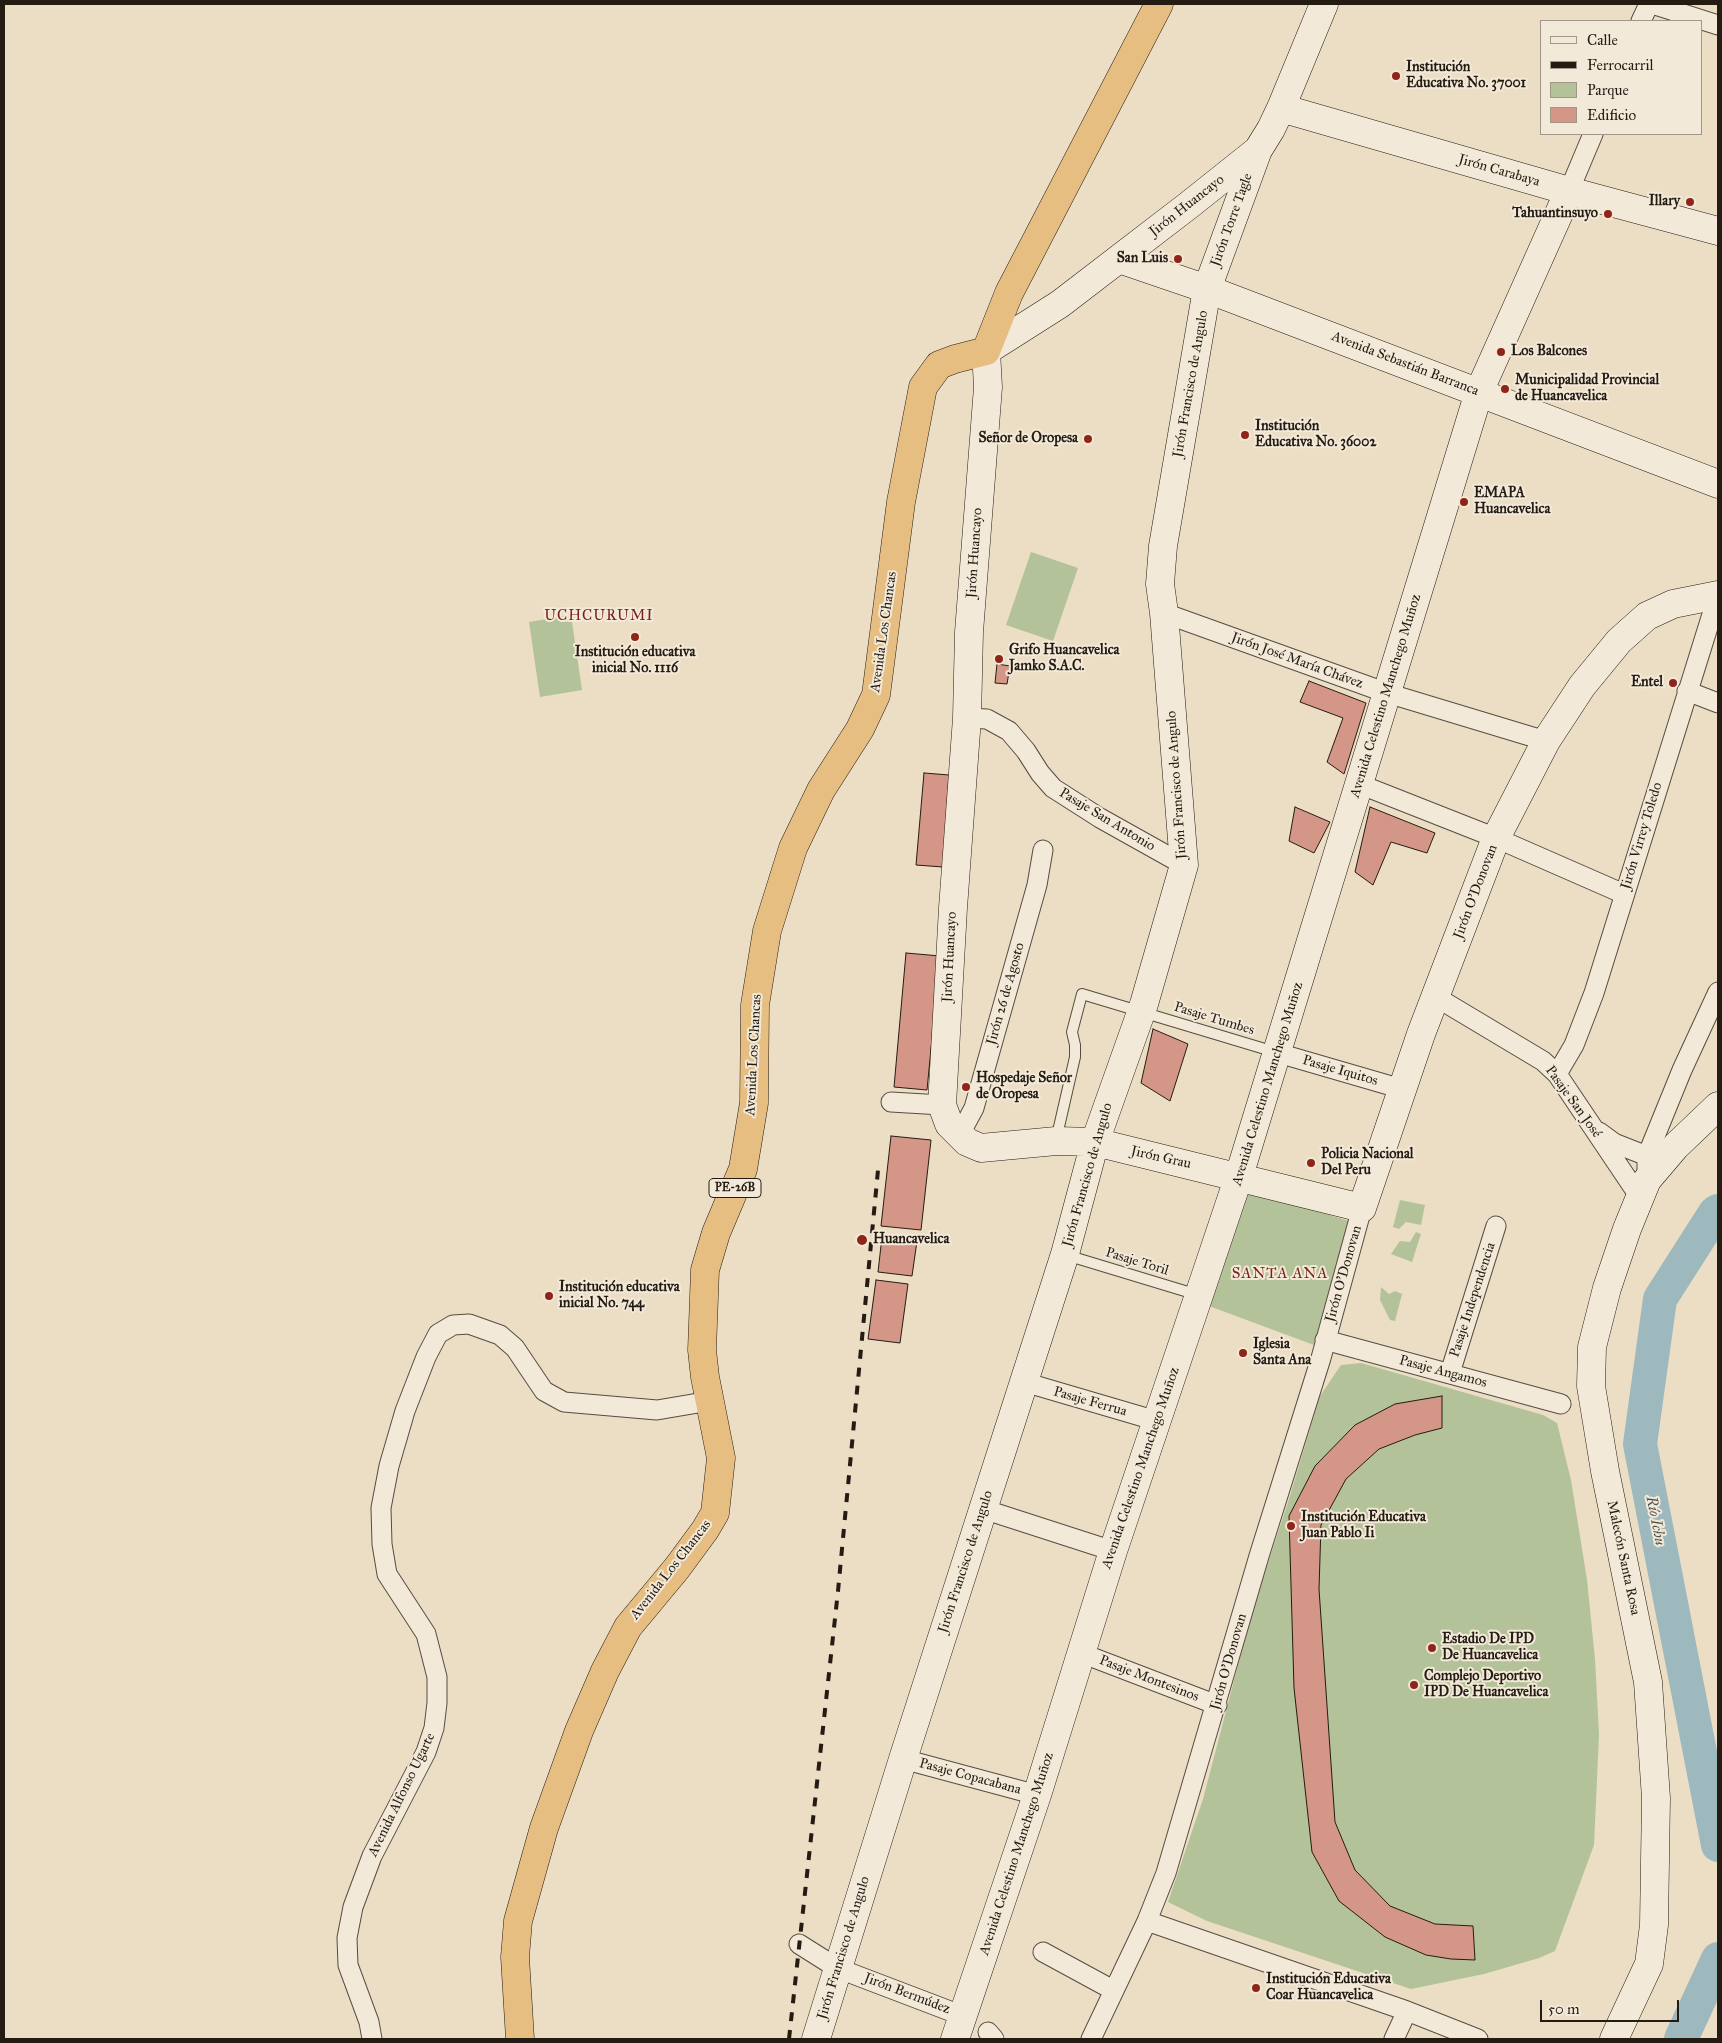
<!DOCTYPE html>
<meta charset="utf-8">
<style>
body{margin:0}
#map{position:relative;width:1722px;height:2043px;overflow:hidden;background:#ecddc5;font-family:"IM FELL Great Primer",serif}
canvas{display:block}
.frame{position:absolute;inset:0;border:5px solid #241c13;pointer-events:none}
.legend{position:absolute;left:1540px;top:20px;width:162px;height:115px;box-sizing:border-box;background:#f3e9d9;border:1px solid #a0978a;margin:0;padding:6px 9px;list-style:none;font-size:15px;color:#241c13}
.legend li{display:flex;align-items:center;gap:10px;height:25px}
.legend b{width:25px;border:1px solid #a0978a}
.scale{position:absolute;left:1540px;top:2000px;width:139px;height:22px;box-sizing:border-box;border:2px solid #241c13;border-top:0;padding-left:6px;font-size:15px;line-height:18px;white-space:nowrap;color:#241c13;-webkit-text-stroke:4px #f3e9d9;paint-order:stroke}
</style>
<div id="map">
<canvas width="1722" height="2043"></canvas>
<div class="frame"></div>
<ul class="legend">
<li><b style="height:6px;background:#f3e9d9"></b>Calle</li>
<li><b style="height:6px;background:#241c13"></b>Ferrocarril</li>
<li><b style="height:14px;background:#b3c298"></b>Parque</li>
<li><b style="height:14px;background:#d49687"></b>Edificio</li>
</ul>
<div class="scale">50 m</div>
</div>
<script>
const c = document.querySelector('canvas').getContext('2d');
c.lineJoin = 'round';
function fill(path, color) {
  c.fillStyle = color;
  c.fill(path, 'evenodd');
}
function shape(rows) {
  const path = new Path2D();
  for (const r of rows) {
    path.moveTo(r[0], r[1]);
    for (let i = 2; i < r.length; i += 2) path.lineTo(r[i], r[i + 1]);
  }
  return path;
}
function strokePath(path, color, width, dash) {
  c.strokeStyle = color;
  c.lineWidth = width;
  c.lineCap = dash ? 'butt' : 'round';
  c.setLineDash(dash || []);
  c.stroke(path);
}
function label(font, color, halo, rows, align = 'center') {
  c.font = font + ' "IM FELL Great Primer",serif';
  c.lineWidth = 4;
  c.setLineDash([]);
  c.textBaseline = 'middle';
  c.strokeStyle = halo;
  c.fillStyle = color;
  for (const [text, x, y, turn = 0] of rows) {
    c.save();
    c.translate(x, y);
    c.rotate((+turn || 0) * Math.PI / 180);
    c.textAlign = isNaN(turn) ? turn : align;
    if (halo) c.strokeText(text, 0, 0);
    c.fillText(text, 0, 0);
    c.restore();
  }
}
fill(shape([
 [1031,552,1078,568,1053,641,1006,625],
 [571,615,582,690,540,697,529,622],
 [1245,1189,1349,1221,1314,1345,1209,1306],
 [1400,1200,1425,1205,1421,1225,1406,1222,1399,1229,1393,1227],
 [1416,1232,1421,1234,1412,1262,1391,1254,1400,1241,1410,1242],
 [1381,1287,1389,1294,1395,1291,1402,1294,1395,1321,1390,1320,1380,1300],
 [1361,1363,1543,1415,1557,1423,1571,1480,1587,1580,1595,1659,1599,1734,1594,1845,1555,1951,1539,1958,1484,1974,1411,1989,1207,1921,1168,1902,1203,1799,1253,1608,1289,1499,1320,1396,1341,1365]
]), '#b3c298');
strokePath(shape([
 [1718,1211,1715,1213,1660,1299,1640,1444,1718,1845],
 [1681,2039,1718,1959]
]), '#9db9be', 34);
const building = shape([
 [997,664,1010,666,1007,684,995,683,997,664],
 [1309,681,1366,703,1344,774,1327,762,1343,718,1300,702,1309,681],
 [924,773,949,775,943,867,916,865,924,773],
 [1295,807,1330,822,1314,853,1289,841,1295,807],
 [1370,807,1435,833,1427,853,1391,842,1373,885,1355,872,1370,807],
 [906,953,940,956,927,1090,894,1087,906,953],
 [1153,1029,1188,1044,1170,1101,1141,1083,1153,1029],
 [891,1136,931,1140,921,1230,881,1226,891,1136],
 [882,1237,917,1241,912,1276,878,1272,882,1237],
 [876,1280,908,1284,900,1343,868,1339,876,1280],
 [1442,1396,1442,1428,1415,1435,1379,1449,1346,1479,1321,1525,1319,1589,1335,1822,1355,1870,1390,1906,1435,1924,1473,1926,1475,1960,1451,1959,1426,1955,1385,1937,1339,1901,1312,1852,1294,1688,1289,1516,1315,1466,1355,1425,1395,1404,1442,1396]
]);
fill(building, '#d49687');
strokePath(building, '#241c13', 1);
const lane = shape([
 [1056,1140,1075,1057,1075,1045,1072,1032,1082,994,1275,1052],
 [1066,1255,1198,1295]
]);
const street = shape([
 [1652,4,1718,25],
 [1641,21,1649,4],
 [1569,191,1593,134],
 [1164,613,1387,693,1546,741],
 [1687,691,1718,703],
 [967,718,987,719,1009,731,1026,751,1040,773,1053,788,1100,818,1184,865],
 [1359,784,1496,838,1624,894],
 [1436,997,1543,1061,1557,1074,1639,1196],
 [1278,1053,1402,1089],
 [1557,1074,1574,1045,1594,993,1718,595],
 [891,1102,942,1105],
 [1599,1132,1614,1143,1647,1156],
 [960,1134,974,1108,1037,885,1043,850],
 [1647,1180,1647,1156,1682,1070,1718,992],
 [1325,1340,1561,1404],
 [1450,1373,1496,1226],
 [1024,1382,1157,1421],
 [983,1509,1113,1551],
 [1081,1653,1217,1705],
 [903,1759,1037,1795],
 [1147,1921,1407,2011,1478,2039],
 [799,1944,837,1968,963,2016],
 [1043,1952,1113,1990],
 [988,2032,994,2039],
 [372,2039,369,2022,348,1965,347,1938,353,1907,372,1856,426,1752,434,1728,437,1703,437,1677,426,1634,387,1574,382,1544,381,1508,389,1466,405,1411,426,1357,438,1334,453,1325,469,1324,500,1335,515,1348,544,1391,564,1402,657,1410,710,1401],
 [1091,2039,1147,1921,1166,1873,1259,1556,1321,1358,1362,1208],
 [1394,2039,1407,2011]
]);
const secondary = shape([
 [1324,4,1281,108,1271,129,1258,150,1189,205,1060,304,986,351,988,387,969,632,967,718,953,908,942,1105,949,1124,967,1142,981,1148,1056,1141,1095,1142,1362,1208,1421,1034,1496,838,1546,741,1582,686,1619,641,1647,616,1673,604,1718,595],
 [1281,108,1569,191,1718,231],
 [1119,259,1207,289,1718,484],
 [816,2039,903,1759,1065,1254,1095,1142,1144,1004,1184,865,1164,613,1160,584,1163,546,1207,289,1258,150],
 [955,2039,1037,1795,1113,1551,1239,1176,1479,392,1569,191],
 [1614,2039,1649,1964,1654,1925,1656,1798,1648,1682,1605,1471,1591,1386,1592,1347,1607,1288,1627,1229,1647,1180,1676,1146,1718,1106]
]);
const highway = shape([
 [520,2039,515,1957,518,1921,544,1828,579,1731,605,1671,628,1627,677,1568,705,1530,715,1513,721,1458,705,1377,702,1350,705,1270,716,1233,743,1169,754,1103,755,1005,767,931,793,848,821,790,860,729,876,695,901,502,923,387,939,365,955,359,986,351,1009,293,1159,4]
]);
strokePath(lane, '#564c40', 12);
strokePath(street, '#564c40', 21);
strokePath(secondary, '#241c13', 29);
strokePath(highway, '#241c13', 29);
strokePath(lane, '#f3e9d9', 10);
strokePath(street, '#f3e9d9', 19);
strokePath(secondary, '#f3e9d9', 28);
strokePath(highway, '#e6be82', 28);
strokePath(shape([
 [789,2039,838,1591,878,1170]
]), '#241c13', 4, [9, 9]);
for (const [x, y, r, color] of [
 [1396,76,5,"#8f2418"],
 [1690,202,5,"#8f2418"],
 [1608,214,5,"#8f2418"],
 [1178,259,5,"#8f2418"],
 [1501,352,5,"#8f2418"],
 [1505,389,5,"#8f2418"],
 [1245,435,5,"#8f2418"],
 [1088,439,5,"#8f2418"],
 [1464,502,5,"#8f2418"],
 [635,637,5,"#8f2418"],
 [999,659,5,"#8f2418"],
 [1673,683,5,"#8f2418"],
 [966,1087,5,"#8f2418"],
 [1311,1163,5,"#8f2418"],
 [862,1240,6,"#8f2418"],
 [549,1296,5,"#8f2418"],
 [1243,1353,5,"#8f2418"],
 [1291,1526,5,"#8f2418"],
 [1432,1648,5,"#8f2418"],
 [1414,1685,5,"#8f2418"],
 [1256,1988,5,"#8f2418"]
]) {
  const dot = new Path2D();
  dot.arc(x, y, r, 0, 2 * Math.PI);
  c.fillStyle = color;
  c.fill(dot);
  strokePath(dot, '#f3e9d9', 2);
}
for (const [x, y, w] of [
 [735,1188,52]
]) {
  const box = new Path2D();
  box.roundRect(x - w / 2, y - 9.5, w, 19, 4);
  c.fillStyle = '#f3e9d9';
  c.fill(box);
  strokePath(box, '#241c13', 1);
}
label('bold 12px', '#241c13', null, [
 ["PE-26B",735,1188]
]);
label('bold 14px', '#241c13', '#f3e9d9', [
 ["Institución",1406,68],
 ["Educativa No. 37001",1406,84],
 ["Illary",1680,202,"right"],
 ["Tahuantinsuyo",1598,214,"right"],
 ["San Luis",1168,259,"right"],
 ["Los Balcones",1511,352],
 ["Municipalidad Provincial",1515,381],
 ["de Huancavelica",1515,397],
 ["Institución",1255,427],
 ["Educativa No. 36002",1255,443],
 ["Señor de Oropesa",1078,439,"right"],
 ["EMAPA",1474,494],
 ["Huancavelica",1474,510],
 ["Grifo Huancavelica",1009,651],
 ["Jamko S.A.C.",1009,667],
 ["Institución educativa",635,653,"center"],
 ["inicial No. 1116",635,669,"center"],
 ["Entel",1663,683,"right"],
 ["Hospedaje Señor",976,1079],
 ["de Oropesa",976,1095],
 ["Policia Nacional",1321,1155],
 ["Del Peru",1321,1171],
 ["Huancavelica",873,1240],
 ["Institución educativa",559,1288],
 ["inicial No. 744",559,1304],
 ["Iglesia",1253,1345],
 ["Santa Ana",1253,1361],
 ["Institución Educativa",1301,1518],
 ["Juan Pablo Ii",1301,1534],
 ["Estadio De IPD",1442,1640],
 ["De Huancavelica",1442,1656],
 ["Complejo Deportivo",1424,1677],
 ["IPD De Huancavelica",1424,1693],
 ["Institución Educativa",1266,1980],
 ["Coar Huancavelica",1266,1996]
], 'left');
label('14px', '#241c13', '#f3e9d9', [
 ["Jirón Carabaya",1499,171,16],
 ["Jirón Huancayo",1187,206,-38],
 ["Jirón Torre Tagle",1232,220,-70],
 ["Avenida Sebastián Barranca",1405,364,21],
 ["Jirón Francisco de Angulo",1191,384,-80],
 ["Jirón Huancayo",975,553,-86],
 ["Avenida Los Chancas",884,632,-82],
 ["Jirón José María Chávez",1297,661,20],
 ["Avenida Celestino Manchego Muñoz",1386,696,-73],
 ["Jirón Francisco de Angulo",1177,785,-94],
 ["Pasaje San Antonio",1107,820,31],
 ["Jirón Virrey Toledo",1642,836,-73],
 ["Jirón O'Donovan",1476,892,-69],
 ["Jirón Huancayo",950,957,-87],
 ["Jirón 26 de Agosto",1006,994,-74],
 ["Pasaje Tumbes",1214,1019,17],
 ["Avenida Los Chancas",754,1055,-87],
 ["Pasaje Iquitos",1340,1071,16],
 ["Avenida Celestino Manchego Muñoz",1268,1084,-73],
 ["Pasaje San José",1573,1102,54],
 ["Jirón Grau",1161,1158,13],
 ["Jirón Francisco de Angulo",1088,1175,-74],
 ["Pasaje Toril",1137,1262,17],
 ["Jirón O'Donovan",1344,1274,-74],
 ["Pasaje Independencia",1473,1300,-72],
 ["Pasaje Angamos",1443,1372,15],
 ["Pasaje Ferrua",1090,1402,16],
 ["Avenida Celestino Manchego Muñoz",1141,1468,-71],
 ["Malecón Santa Rosa",1623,1558,78],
 ["Jirón Francisco de Angulo",966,1562,-72],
 ["Avenida Los Chancas",671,1570,-52],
 ["Jirón O'Donovan",1229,1662,-74],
 ["Pasaje Montesinos",1149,1679,21],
 ["Pasaje Copacabana",970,1777,15],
 ["Avenida Alfonso Ugarte",402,1795,-64],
 ["Avenida Celestino Manchego Muñoz",1017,1854,-72],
 ["Jirón Francisco de Angulo",844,1948,-73],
 ["Jirón Bermúdez",907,1994,21]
]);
c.letterSpacing = '1px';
label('15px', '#7a1f14', '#f3e9d9', [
 ["UCHCURUMI",599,616],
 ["SANTA ANA",1280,1274]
]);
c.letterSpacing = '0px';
label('italic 15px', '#4e534f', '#f3e9d9', [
 ["Río Ichu",1655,1521,79]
]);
</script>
